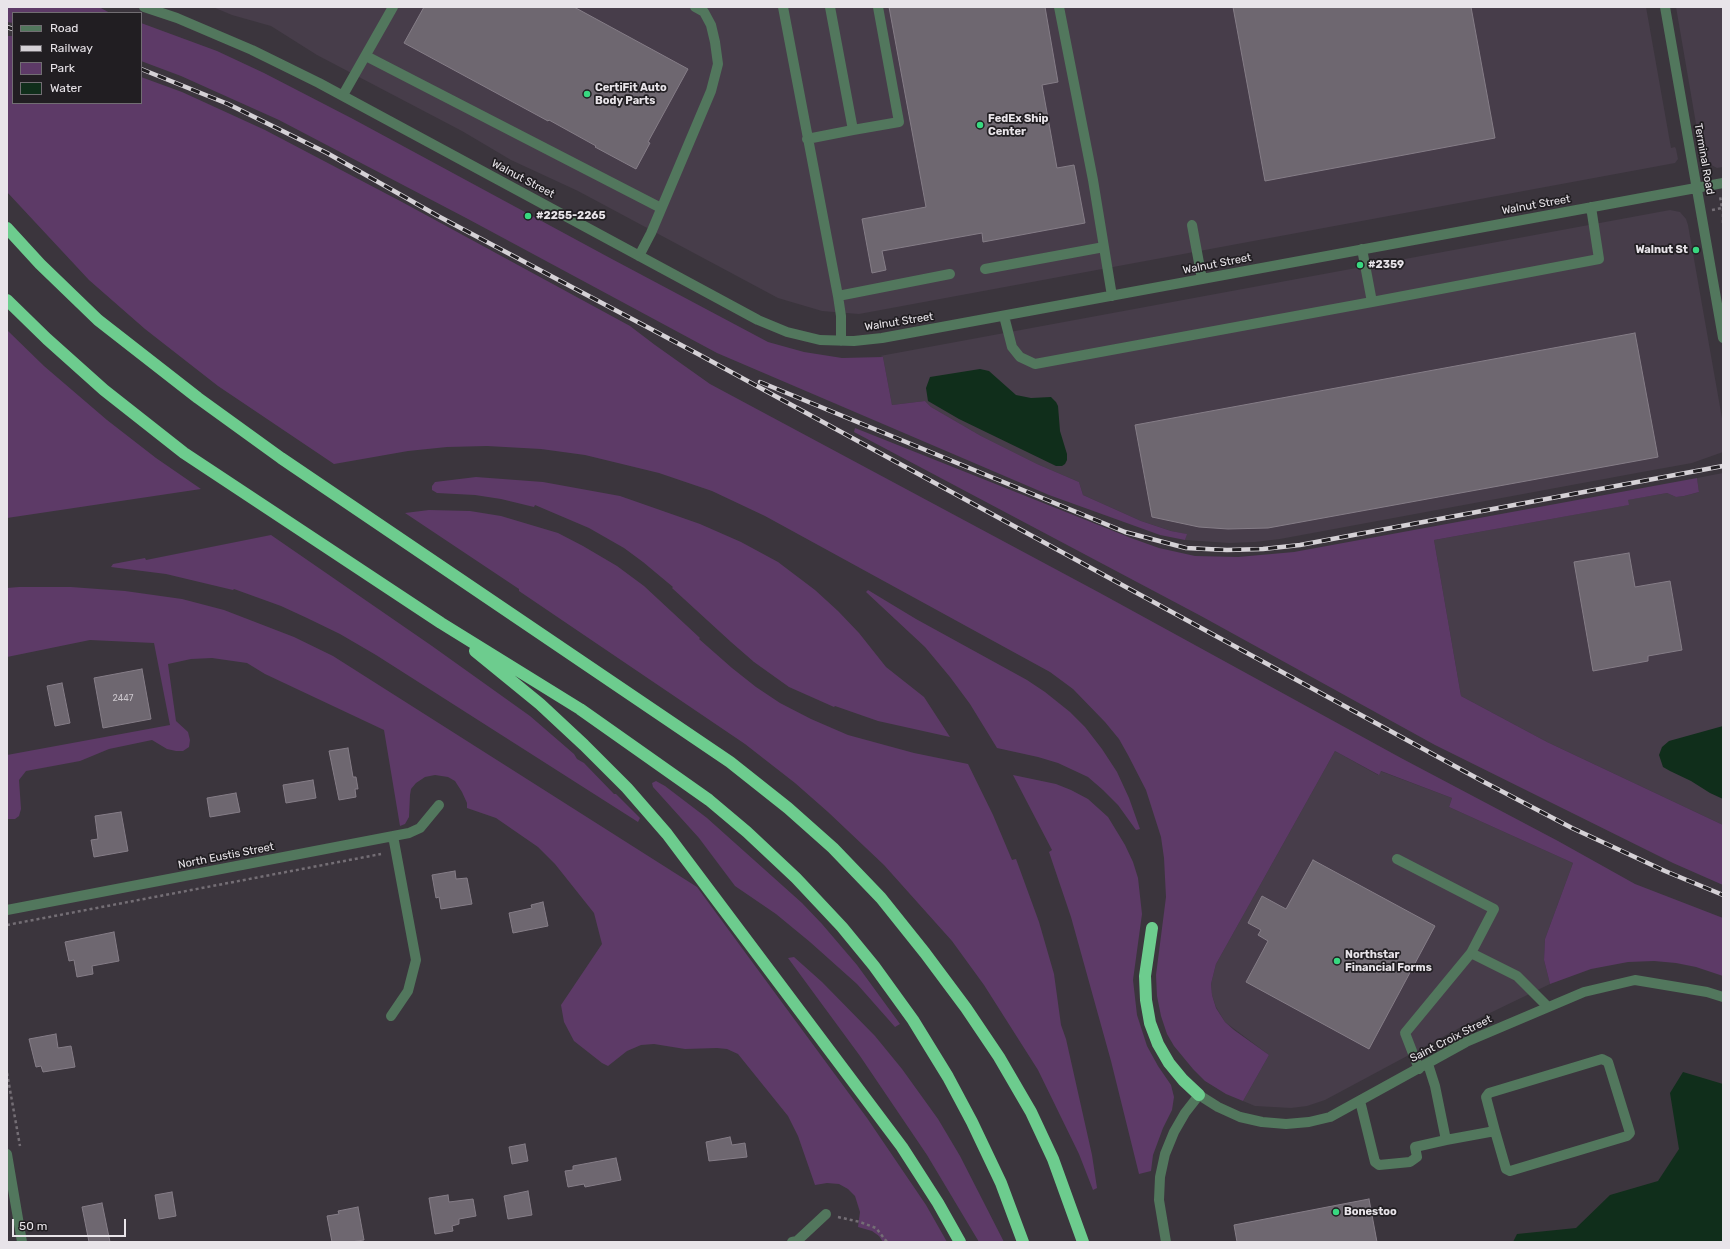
<!DOCTYPE html>
<style>
body{margin:0}
#map{position:relative;width:1730px;height:1249px;overflow:hidden;background:#3b353d;font-family:Rubik,sans-serif}
canvas{display:block}
.frame{position:absolute;inset:0;border:8px solid #e8e4e9;pointer-events:none}
.legend{position:absolute;left:12px;top:12px;width:130px;height:92px;box-sizing:border-box;background:#211e22;border:1px solid #716d72;margin:0;padding:5px 7px;list-style:none;font-size:12px;color:#e8e4e9}
.legend li{display:flex;align-items:center;gap:8px;height:20px}
.legend b{width:20px;border:1px solid #716d72}
.scale{position:absolute;left:12px;top:1219px;width:114px;height:18px;box-sizing:border-box;border:2px solid #e8e4e9;border-top:0;padding-left:5px;font-size:12px;line-height:14px;white-space:nowrap;color:#e8e4e9;-webkit-text-stroke:3px #211e22;paint-order:stroke}
</style>
<div id="map">
<canvas width="1730" height="1249"></canvas>
<div class="frame"></div>
<ul class="legend">
<li><b style="height:5px;background:#52775d"></b>Road</li>
<li><b style="height:5px;background:#d5d1d6"></b>Railway</li>
<li><b style="height:11px;background:#5d3a67"></b>Park</li>
<li><b style="height:11px;background:#102e1b"></b>Water</li>
</ul>
<div class="scale">50 m</div>
</div>
<script>
const c = document.querySelector('canvas').getContext('2d');
c.lineJoin = 'round';
function fill(path, color) {
  c.fillStyle = color;
  c.fill(path, 'evenodd');
}
function shape(rows) {
  const path = new Path2D();
  for (const r of rows) {
    path.moveTo(r[0], r[1]);
    for (let i = 2; i < r.length; i += 2) path.lineTo(r[i], r[i + 1]);
  }
  return path;
}
function strokePath(path, color, width, dash) {
  c.strokeStyle = color;
  c.lineWidth = width;
  c.lineCap = dash ? 'butt' : 'round';
  c.setLineDash(dash || []);
  c.stroke(path);
}
function label(font, color, halo, rows, align = 'center') {
  c.font = font + ' Rubik,sans-serif';
  c.lineWidth = 3.5;
  c.setLineDash([]);
  c.textBaseline = 'middle';
  c.strokeStyle = halo;
  c.fillStyle = color;
  for (const [text, x, y, turn = 0] of rows) {
    c.save();
    c.translate(x, y);
    c.rotate((+turn || 0) * Math.PI / 180);
    c.textAlign = isNaN(turn) ? turn : align;
    if (halo) c.strokeText(text, 0, 0);
    c.fillText(text, 0, 0);
    c.restore();
  }
}
fill(shape([
 [213,7,1646,7,1671,148,1675,147,1676,149,1678,159,1675,163,859,314,822,311,778,298,578,191,511,160,462,131,317,55,271,26,232,15],
 [1676,7,1723,7,1723,167,1717,168,1713,166,1704,158,1701,153],
 [1670,210,1680,212,1686,219,1688,225,1723,424,1723,452,1692,463,1642,472,1280,539,1255,542,1229,543,1185,540,1186,534,1171,531,1141,521,1083,495,1079,482,1037,464,981,436,931,407,925,401,892,405,883,357,880,356],
 [1723,473,1723,825,1547,742,1461,696,1434,540,1628,505,1627,500,1667,493,1676,497,1684,496,1699,492,1697,478],
 [1335,751,1378,775,1380,771,1452,798,1449,807,1573,863,1545,939,1544,960,1550,984,1463,1026,1325,1100,1307,1106,1291,1108,1255,1106,1243,1101,1269,1055,1225,1022,1216,1007,1212,995,1211,984,1216,964]
]), '#473d4a');
fill(shape([
 [7,7,99,7,110,13,13,13,13,23,7,22],
 [141,23,217,51,264,73,353,119,610,258,768,342,804,352,842,358,883,357,892,405,925,401,931,407,981,436,1037,464,1079,482,1083,495,1141,521,1171,531,1187,534,1185,540,1160,535,1049,495,717,353,468,219,279,120,181,76,141,61],
 [7,36,13,36,13,103,141,103,141,77,182,92,265,130,402,202,630,326,655,345,710,384,1100,593,1401,758,1558,841,1635,884,1723,918,1723,976,1696,967,1676,963,1654,961,1628,962,1591,969,1550,984,1544,960,1545,939,1573,863,1449,807,1452,798,1381,771,1379,775,1335,751,1216,964,1211,984,1212,995,1216,1008,1225,1022,1234,1030,1269,1055,1243,1101,1226,1094,1205,1081,1193,1069,1174,1046,1167,1034,1161,1016,1157,996,1156,975,1166,897,1164,858,1161,837,1146,790,1128,755,1119,739,1105,722,1073,689,1050,672,765,516,712,491,659,473,585,455,541,449,487,446,447,447,408,451,334,464,218,386,145,329,89,280,7,192],
 [7,330,44,366,107,420,156,458,201,489,7,518],
 [855,428,1131,538,1159,548,1195,556,1238,557,1294,552,1697,478,1699,492,1684,496,1676,497,1667,493,1628,500,1629,505,1434,540,1461,696,1547,742,1723,825,1723,885,1673,863,1435,745,1201,616,854,432],
 [476,477,543,482,620,496,700,524,741,542,778,562,815,590,838,611,859,633,886,667,924,697,950,737,878,721,835,706,834,707,789,687,754,662,731,642,672,588,673,587,643,562,624,548,589,528,535,505,534,507,501,499,475,495,437,493,432,490,432,486,435,482],
 [429,510,470,511,501,516,558,533,583,546,617,566,644,586,700,638,699,639,732,668,756,687,780,703,811,719,848,735,914,753,968,764,993,815,1012,860,1016,859,1039,922,1054,974,1061,1025,1066,1039,1092,1155,1097,1188,1093,1190,1079,1154,1038,1070,984,985,952,941,884,865,828,812,795,783,745,744,519,591,519,589,405,513],
 [271,535,432,646,530,716,574,754,577,759,584,763,614,794,616,794,640,818,638,822,376,655,340,634,307,618,281,606,234,589,233,590,166,574,111,567,113,564,145,558,146,560],
 [19,587,71,587,125,591,182,599,224,610,294,637,333,656,697,887,867,1118,926,1205,947,1242,883,1242,879,1236,872,1231,858,1227,860,1212,855,1196,848,1189,839,1184,827,1183,815,1185,798,1136,788,1116,738,1054,727,1049,717,1048,685,1049,654,1044,641,1045,627,1051,608,1066,602,1063,574,1041,564,1022,561,1005,602,944,594,913,555,864,538,847,496,818,467,808,467,803,462,792,455,781,448,777,435,775,425,777,416,783,411,789,410,795,409,817,405,824,400,826,384,730,265,674,247,663,212,658,191,659,168,664,176,721,188,732,190,740,189,747,183,751,176,751,167,749,152,740,109,749,80,761,26,771,19,780,21,809,19,816,15,819,7,819,7,755,170,725,154,643,90,640,7,657,7,588],
 [868,590,916,619,1027,680,1045,692,1070,712,1085,727,1102,749,1117,772,1129,798,1140,829,1136,830,1118,805,1103,790,1088,777,1058,763,1038,757,997,748,970,704,950,677,925,647,866,592],
 [1013,775,1056,784,1071,790,1088,799,1108,817,1125,845,1133,862,1138,878,1142,914,1133,980,1137,1015,1147,1046,1158,1066,1171,1085,1174,1097,1172,1110,1163,1128,1153,1155,1151,1171,1139,1174,1111,1061,1071,917,1049,852,1052,850],
 [656,781,665,786,707,818,802,903,822,924,857,965,900,1024,895,1027,857,984,810,942,776,914,735,886,699,838,653,787,652,783],
 [794,957,822,982,875,1036,902,1069,938,1119,960,1156,1004,1242,979,1242,927,1155,860,1056,788,958]
]), '#5d3a67');
fill(shape([
 [980,369,989,371,1016,395,1031,398,1051,397,1056,402,1058,406,1060,431,1067,454,1067,460,1065,464,1062,466,1056,466,959,419,928,401,926,388,930,377],
 [1723,726,1723,799,1710,793,1691,781,1670,771,1663,767,1659,755,1662,747,1669,741],
 [1683,1072,1723,1084,1723,1242,1513,1242,1517,1234,1576,1228,1610,1195,1658,1181,1679,1149,1670,1093]
]), '#102e1b');
const building = shape([
 [424,7,574,7,688,69,648,142,650,143,636,169,595,147,596,146,549,120,548,121,404,43,424,7],
 [889,7,1045,7,1058,82,1042,85,1057,168,1074,165,1085,223,983,242,982,233,882,251,886,270,872,273,862,219,926,207,889,7],
 [1233,7,1471,7,1495,138,1265,181,1233,7],
 [1635,333,1658,457,1268,528,1228,529,1199,527,1152,517,1135,425,1635,333],
 [1629,553,1635,587,1670,581,1682,650,1648,656,1648,661,1593,671,1574,562,1629,553],
 [142,669,151,719,103,728,94,678,142,669],
 [62,683,70,723,55,726,47,686,62,683],
 [348,748,353,777,356,777,358,789,355,789,356,797,339,800,329,751,348,748],
 [313,780,316,798,286,803,283,785,313,780],
 [236,793,240,812,210,817,207,798,236,793],
 [121,812,128,851,94,857,91,840,98,839,95,816,121,812],
 [1313,860,1435,926,1369,1049,1246,982,1268,941,1258,935,1261,930,1248,923,1262,896,1286,909,1313,860],
 [455,871,456,879,467,878,472,904,441,909,439,897,436,898,432,875,455,871],
 [543,902,548,926,513,933,509,913,532,908,531,905,543,902],
 [114,932,119,961,92,966,93,974,77,977,74,960,69,961,65,942,114,932],
 [56,1034,58,1048,71,1046,75,1067,43,1072,41,1066,36,1067,29,1039,56,1034],
 [730,1137,732,1145,745,1143,747,1157,709,1161,706,1142,730,1137],
 [525,1144,528,1161,512,1164,509,1147,525,1144],
 [616,1158,621,1180,585,1187,584,1184,568,1187,565,1171,573,1170,573,1166,616,1158],
 [528,1191,532,1215,508,1219,504,1196,528,1191],
 [172,1192,176,1216,159,1219,155,1195,172,1192],
 [448,1195,449,1202,473,1199,476,1216,459,1219,459,1224,452,1226,453,1231,435,1234,429,1198,448,1195],
 [1369,1199,1377,1242,1237,1242,1234,1225,1369,1199],
 [102,1203,110,1242,89,1242,82,1207,102,1203],
 [358,1207,364,1240,351,1242,332,1242,327,1216,339,1214,338,1211,358,1207]
]);
fill(building, '#6e6770');
strokePath(building, '#857d87', 1);
strokePath(shape([
 [1723,208,1723,225],
 [1712,210,1722,208,1720,196],
 [7,925,381,854],
 [7,1073,20,1146],
 [838,1217,860,1222,876,1228,887,1242]
]), '#746e75', 2.5, [3, 3]);
strokePath(shape([
 [144,7,177,18,252,50,319,83,758,320,787,332,820,340,854,341,882,338,1723,183],
 [783,7,838,296,841,316,841,341],
 [1059,7,1093,180,1112,296],
 [1665,7,1723,338],
 [366,56,661,208],
 [343,95,393,7],
 [853,130,899,122,878,7],
 [807,139,853,130,830,7],
 [1192,225,1202,279],
 [1362,249,1372,302],
 [639,256,651,233,711,91,718,64,715,42,711,25,704,12,695,7],
 [985,269,1104,247],
 [838,296,950,274],
 [1004,316,1012,347,1020,357,1035,364,1372,302,1599,259,1591,207],
 [1397,859,1494,909,1471,953],
 [7,910,409,833,420,828,439,805],
 [391,1016,408,991,416,960,393,836],
 [1428,1064,1435,1086,1446,1140,1495,1131,1486,1097,1489,1093,1602,1059,1608,1062,1630,1133,1627,1136,1510,1171,1506,1169,1495,1131],
 [1419,1069,1405,1033,1471,953,1517,976,1548,1007],
 [1360,1101,1375,1162,1379,1165,1410,1162,1417,1157,1415,1147,1446,1140],
 [7,1154,22,1242],
 [792,1242,797,1241,826,1214],
 [1166,1242,1159,1200,1160,1177,1165,1154,1174,1132,1185,1113,1199,1095,1218,1107,1240,1117,1262,1122,1286,1124,1309,1122,1330,1117,1466,1042,1584,992,1635,980,1707,992,1723,997]
]), '#52775d', 10);
strokePath(shape([
 [7,228,40,264,98,320,198,398,281,458,730,762,788,808,833,848,881,898,925,953,966,1008,999,1057,1031,1112,1053,1159,1083,1242],
 [7,300,47,339,104,390,184,453,441,623,580,709,709,800,747,832,796,878,842,927,874,966,913,1020,948,1077,972,1122,1001,1183,1023,1242],
 [475,651,540,704,584,745,627,788,667,834,902,1147,938,1203,960,1242],
 [1152,928,1145,976,1146,1000,1150,1023,1158,1044,1169,1063,1183,1080,1199,1095]
]), '#6dcc8e', 12);
const rail = shape([
 [7,27,13,29],
 [141,69,228,104,327,153,438,216,698,354,1484,782,1572,828,1665,871,1723,895],
 [760,382,1125,532,1186,548,1227,550,1263,549,1300,545,1723,466]
]);
strokePath(rail, '#d5d1d6', 4.5);
strokePath(rail, '#211e22', 3, [9]);
for (const [x, y, r, color] of [
 [587,94,4,"#38d880"],
 [980,125,4,"#38d880"],
 [528,216,4,"#38d880"],
 [1696,250,4,"#38d880"],
 [1360,265,4,"#38d880"],
 [1337,961,4,"#38d880"],
 [1336,1212,4,"#38d880"]
]) {
  const dot = new Path2D();
  dot.arc(x, y, r, 0, 2 * Math.PI);
  c.fillStyle = color;
  c.fill(dot);
  strokePath(dot, '#211e22', 1.5);
}
label('9px', '#cac5cb', null, [
 ["2447",123,698]
]);
label('bold 11px', '#e8e4e9', '#211e22', [
 ["CertiFit Auto",595,88],
 ["Body Parts",595,101],
 ["FedEx Ship",988,119],
 ["Center",988,132],
 ["#2255-2265",536,216],
 ["Walnut St",1688,250,"right"],
 ["#2359",1368,265],
 ["Northstar",1345,955],
 ["Financial Forms",1345,968],
 ["Bonestoo",1344,1212]
], 'left');
label('11px', '#e8e4e9', '#211e22', [
 ["Terminal Road",1704,159,80],
 ["Walnut Street",523,179,28],
 ["Walnut Street",1536,205,-10],
 ["Walnut Street",1217,264,-11],
 ["Walnut Street",899,322,-9],
 ["North Eustis Street",226,856,-11],
 ["Saint Croix Street",1451,1039,-27]
]);
</script>
